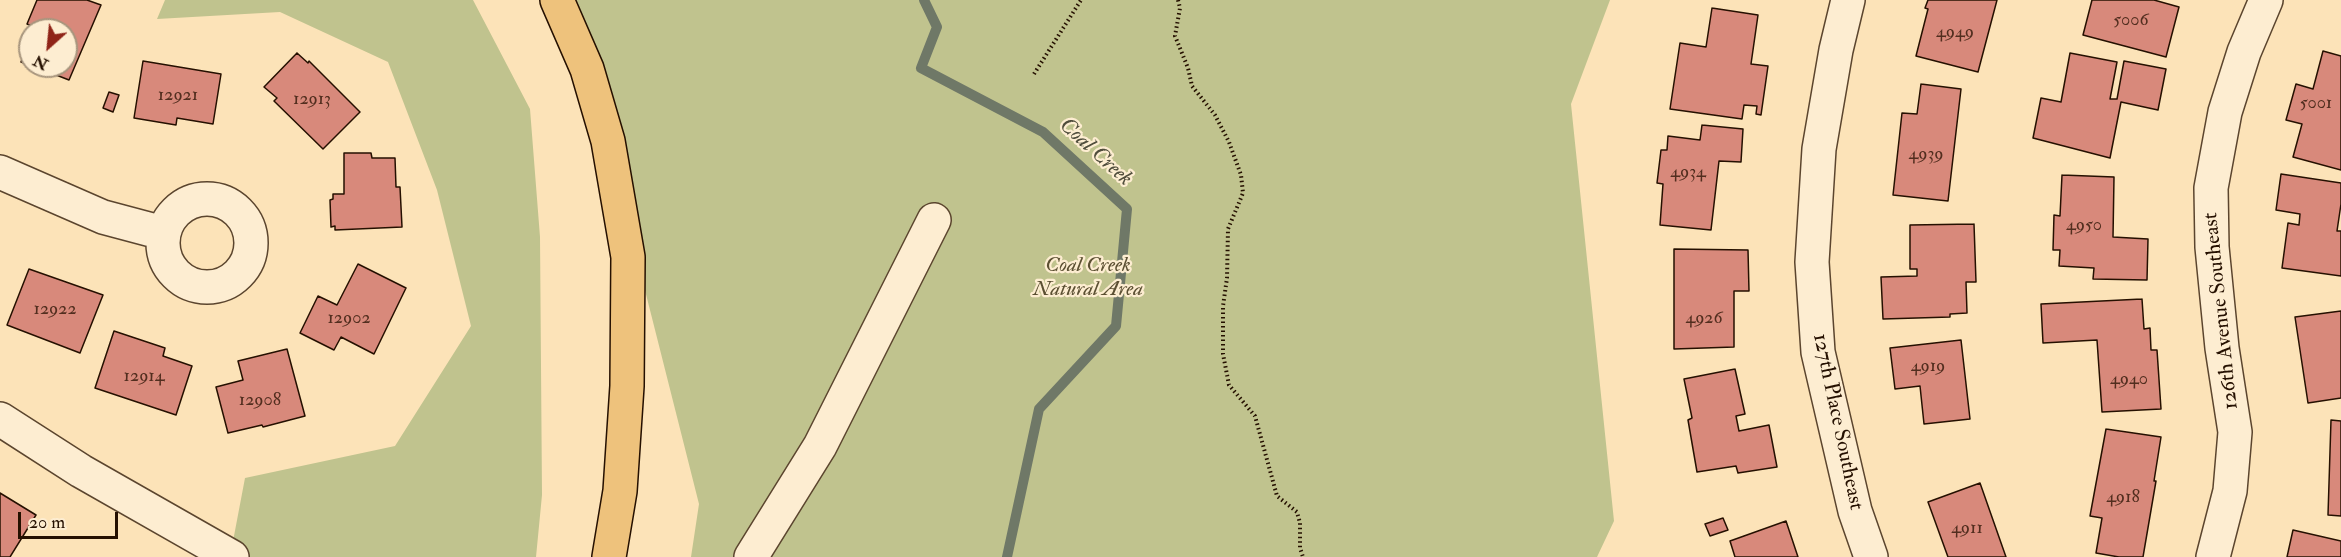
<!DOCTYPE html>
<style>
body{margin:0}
#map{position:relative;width:2341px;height:557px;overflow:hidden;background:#fce3b8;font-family:"IM FELL Double Pica",serif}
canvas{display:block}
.north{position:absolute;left:18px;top:18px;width:60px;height:60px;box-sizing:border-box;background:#fdedd1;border:2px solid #a7957d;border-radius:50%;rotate:207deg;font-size:16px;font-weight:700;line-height:24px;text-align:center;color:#251000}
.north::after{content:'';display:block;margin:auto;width:21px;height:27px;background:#8f2418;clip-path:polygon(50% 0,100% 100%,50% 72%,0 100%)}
.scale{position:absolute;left:18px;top:512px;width:100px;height:27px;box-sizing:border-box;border:3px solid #251000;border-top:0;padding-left:8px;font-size:18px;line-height:21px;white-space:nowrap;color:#251000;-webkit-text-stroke:4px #fdedd1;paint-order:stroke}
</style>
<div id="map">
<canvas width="2341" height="557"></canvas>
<div class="north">N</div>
<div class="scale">20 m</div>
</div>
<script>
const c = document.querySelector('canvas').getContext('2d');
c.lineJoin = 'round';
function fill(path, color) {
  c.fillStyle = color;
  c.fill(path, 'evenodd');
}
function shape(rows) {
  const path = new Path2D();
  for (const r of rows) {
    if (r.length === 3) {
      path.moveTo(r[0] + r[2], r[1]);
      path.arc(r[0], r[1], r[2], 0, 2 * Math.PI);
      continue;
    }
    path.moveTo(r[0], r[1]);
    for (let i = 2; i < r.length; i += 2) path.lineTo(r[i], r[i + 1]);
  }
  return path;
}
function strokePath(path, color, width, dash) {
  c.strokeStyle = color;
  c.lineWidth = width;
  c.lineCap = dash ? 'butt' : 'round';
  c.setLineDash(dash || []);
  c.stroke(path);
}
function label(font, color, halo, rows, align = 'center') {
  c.font = font + ' "IM FELL Double Pica",serif';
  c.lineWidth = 4.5;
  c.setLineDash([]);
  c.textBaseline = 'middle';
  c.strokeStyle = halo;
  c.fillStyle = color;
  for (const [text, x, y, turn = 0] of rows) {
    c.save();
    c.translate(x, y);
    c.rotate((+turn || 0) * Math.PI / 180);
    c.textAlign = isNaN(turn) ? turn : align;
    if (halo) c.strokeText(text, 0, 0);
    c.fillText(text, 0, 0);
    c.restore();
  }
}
fill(shape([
 [165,0,473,0,530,109,540,237,542,495,536,557,230,557,245,478,395,446,471,326,437,190,388,62,280,12,157,19],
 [562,0,1610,0,1571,104,1614,521,1597,557,691,557,699,504,604,128]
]), '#c0c38e');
strokePath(shape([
 [924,0,937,27,921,68,1043,132,1127,209,1116,326,1039,409,1007,557]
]), '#6f7867', 10);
const building = shape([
 [37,0,87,0,101,5,69,80,33,66,66,66,66,30,34,30,35,27,27,24,37,0],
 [1928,0,1997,0,1978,72,1916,56,1928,9,1925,8,1928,0],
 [2092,0,2154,0,2179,7,2166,57,2083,35,2092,0],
 [1712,8,1758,15,1751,64,1768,66,1761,115,1756,114,1757,106,1744,105,1742,119,1670,109,1680,43,1706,47,1712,8],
 [30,40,30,65,21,62,30,40],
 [2323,51,2341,56,2341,170,2293,157,2302,124,2286,120,2296,84,2313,89,2323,51],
 [297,53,308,63,309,61,360,112,323,149,274,101,277,98,264,87,297,53],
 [2070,53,2117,62,2110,99,2117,99,2124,61,2166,69,2158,110,2121,102,2110,158,2033,138,2041,98,2061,102,2070,53],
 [143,61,221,74,213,124,177,118,176,125,134,118,143,61],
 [1921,84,1961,89,1948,201,1893,195,1902,113,1917,114,1921,84],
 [109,92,119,95,113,112,103,108,109,92],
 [1702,125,1743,129,1741,162,1719,161,1711,230,1660,225,1663,184,1657,183,1661,150,1667,150,1668,136,1700,140,1702,125],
 [344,153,371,153,372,158,395,158,396,187,400,187,402,227,335,230,335,226,331,227,330,200,333,199,333,194,344,194,344,153],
 [2281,174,2341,183,2341,204,2337,231,2341,231,2341,276,2282,268,2288,223,2299,225,2300,214,2276,210,2281,174],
 [2062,175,2114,177,2113,237,2148,239,2147,280,2093,279,2094,268,2059,266,2060,250,2053,250,2054,215,2060,216,2062,175],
 [1974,224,1976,282,1966,282,1967,313,1950,314,1950,317,1883,319,1881,277,1917,276,1917,269,1910,269,1910,225,1974,224],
 [1674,249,1748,250,1749,291,1734,291,1734,347,1674,349,1674,249],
 [358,264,406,288,374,354,341,337,334,350,300,333,318,296,337,305,358,264],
 [29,269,103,295,80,353,7,325,29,269],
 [2142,299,2144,329,2150,328,2151,350,2157,350,2161,409,2102,412,2097,340,2043,343,2041,304,2142,299],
 [2341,311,2341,398,2308,403,2295,317,2341,311],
 [114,331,165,348,163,356,192,366,176,415,95,388,114,331],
 [1961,340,1970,419,1924,424,1920,386,1895,389,1890,348,1961,340],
 [287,349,305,416,263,427,262,425,228,433,216,387,243,380,238,361,287,349],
 [1735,369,1745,414,1736,416,1739,431,1769,425,1777,467,1738,473,1736,466,1697,472,1688,420,1692,418,1684,379,1735,369],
 [2331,420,2341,421,2341,516,2328,515,2331,420],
 [2106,429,2161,437,2154,481,2156,481,2143,557,2119,557,2096,553,2102,518,2090,516,2106,429],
 [1980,483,2006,557,1948,557,1928,502,1980,483],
 [0,493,36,515,10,557,0,557,0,493],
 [1723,518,1728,530,1710,536,1705,524,1723,518],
 [1786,521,1798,557,1735,557,1730,541,1786,521],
 [2293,530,2341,541,2341,557,2287,557,2293,530]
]);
fill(building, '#d8897b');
strokePath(building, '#251000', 1.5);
const minor = shape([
 [1848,0,1836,50,1819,149,1812,262,1818,352,1855,511,1871,557],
 [0,172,103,217,163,233],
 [207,243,44],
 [0,419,81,471,232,557],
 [751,557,820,446,934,220],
 [2213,557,2230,491,2235,432,2222,348,2212,247,2211,188,2225,112,2244,52,2266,0]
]);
const major = shape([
 [557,0,587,69,608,141,628,257,627,386,620,491,609,557]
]);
strokePath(minor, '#5b452e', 36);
strokePath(major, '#251000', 36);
strokePath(shape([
 [1178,0,1180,8,1175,36,1188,68,1192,86,1215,115,1229,142,1241,175,1243,193,1228,229,1227,278,1223,306,1223,354,1229,385,1255,416,1277,496,1297,512,1300,523,1300,548,1303,557],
 [1034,74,1081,0]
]), '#251000', 4, [1.5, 3]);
strokePath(minor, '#fdedd1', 33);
strokePath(major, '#eec27c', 33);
label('18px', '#522e1f', null, [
 ["5006",2131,21],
 ["4949",1955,33],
 ["12921",178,96],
 ["12913",312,100],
 ["5001",2316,104],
 ["4939",1926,155],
 ["4934",1688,173],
 ["4950",2084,226],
 ["12922",55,310],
 ["12902",349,319],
 ["4926",1704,319],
 ["4919",1928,367],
 ["12914",144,377],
 ["4940",2129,380],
 ["12908",260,401],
 ["4918",2123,498],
 ["4911",1967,529]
]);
label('italic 21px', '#5b4f32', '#fdedd1', [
 ["Coal Creek",1088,266],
 ["Natural Area",1088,290]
]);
label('21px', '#251000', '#fdedd1', [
 ["126th Avenue Southeast",2222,311,-96],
 ["127th Place Southeast",1837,422,78]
]);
label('italic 22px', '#504d3c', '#fdedd1', [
 ["Coal Creek",1095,153,42]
]);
</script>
